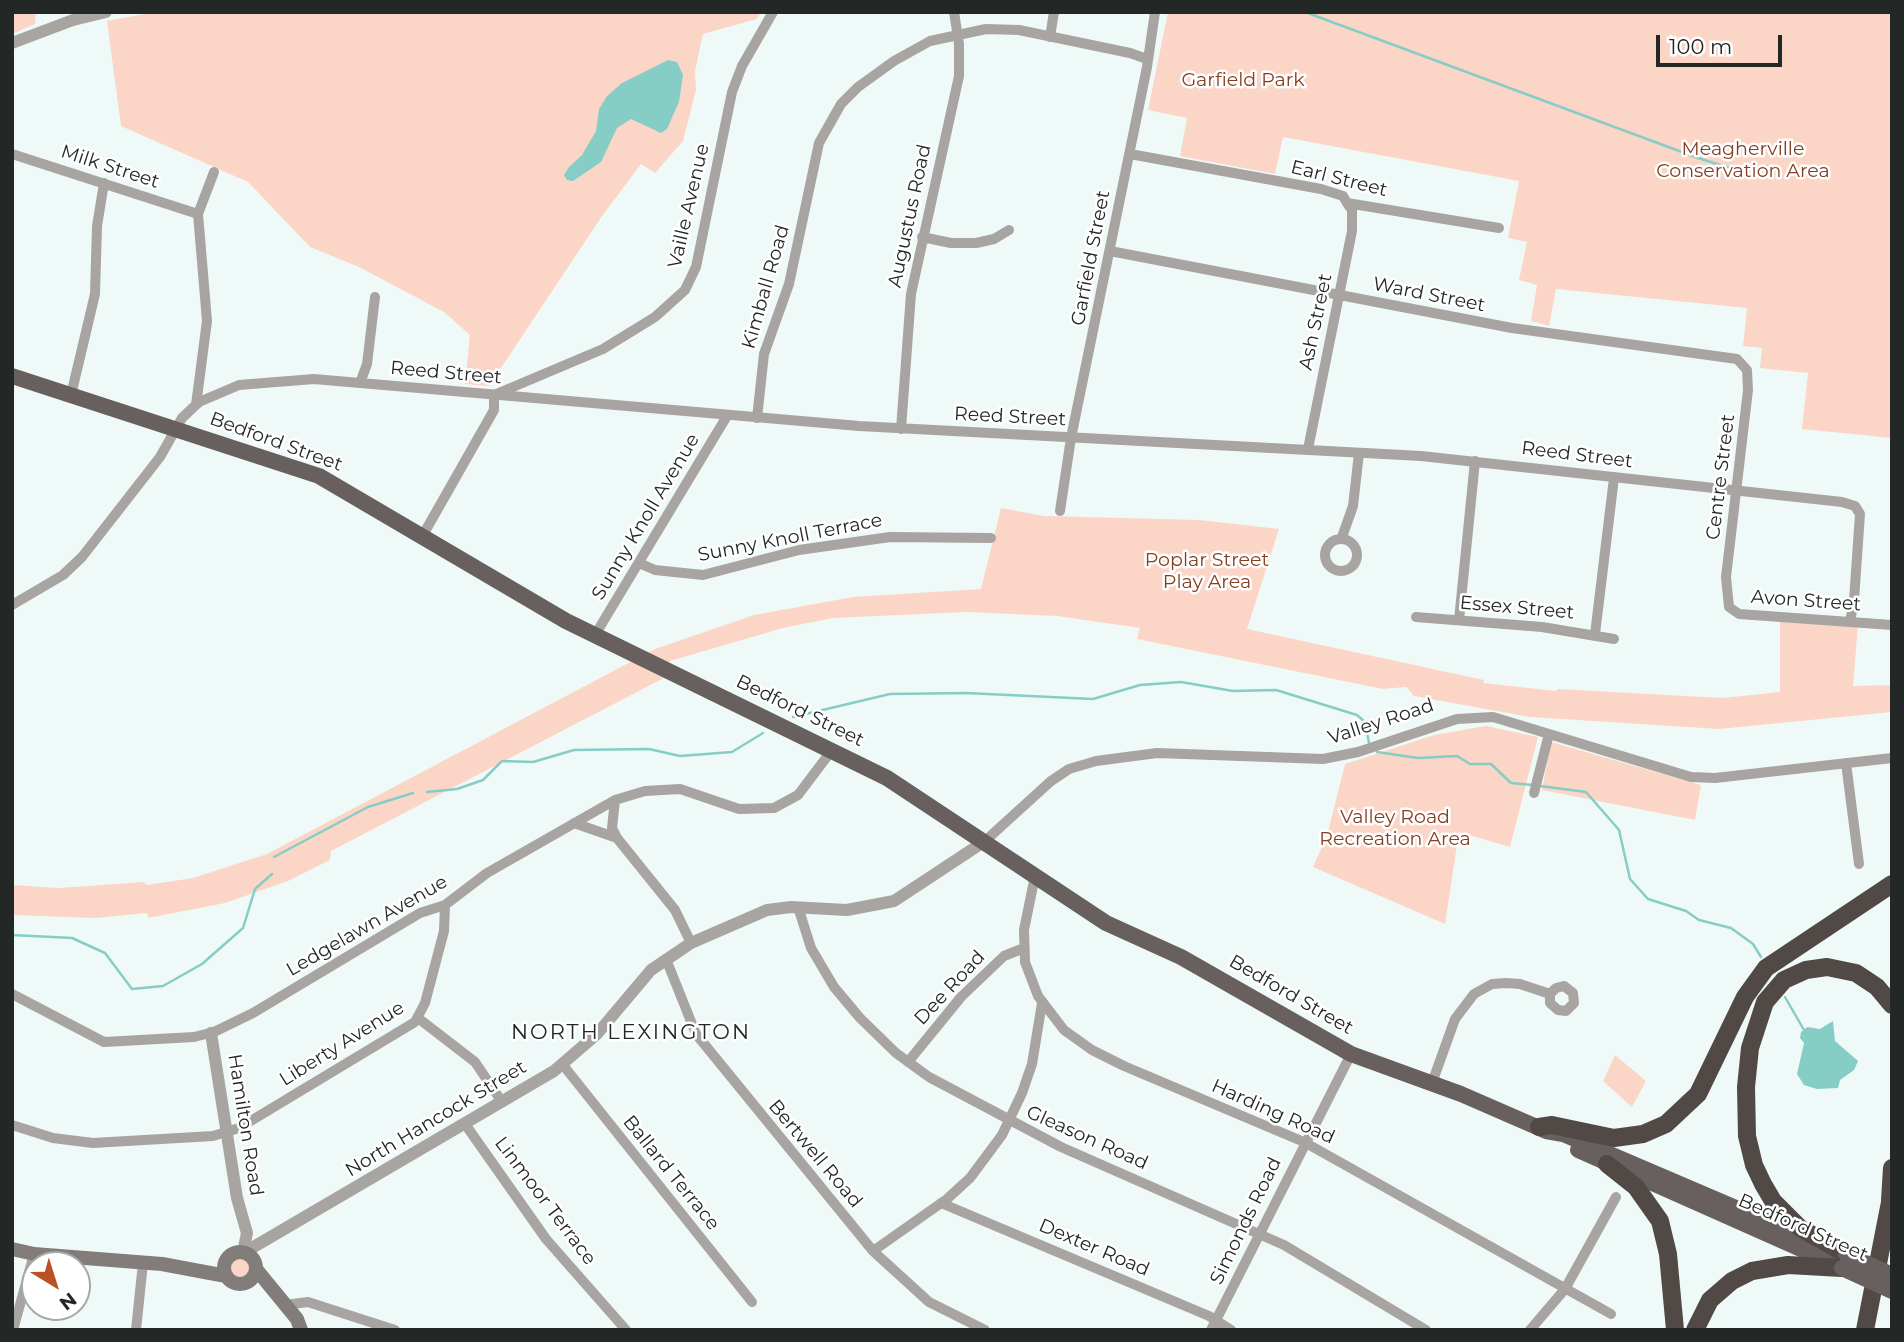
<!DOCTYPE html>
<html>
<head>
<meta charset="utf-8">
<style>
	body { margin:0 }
	#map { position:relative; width:1904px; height:1342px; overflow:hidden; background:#effaf8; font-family:Montserrat,sans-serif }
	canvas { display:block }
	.frame { position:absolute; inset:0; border:14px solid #232726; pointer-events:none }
	.north { position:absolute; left:21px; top:1251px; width:70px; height:70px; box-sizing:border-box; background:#fff; border:2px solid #a7a9a8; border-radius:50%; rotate:142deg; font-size:19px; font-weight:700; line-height:28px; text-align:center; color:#232726 }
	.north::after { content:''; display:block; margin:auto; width:24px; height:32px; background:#b95325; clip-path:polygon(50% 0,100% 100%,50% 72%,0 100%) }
	.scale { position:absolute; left:1656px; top:35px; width:126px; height:32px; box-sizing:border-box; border:4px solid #232726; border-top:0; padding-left:9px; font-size:21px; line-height:24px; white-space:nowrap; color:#232726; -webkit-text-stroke:5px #fff; paint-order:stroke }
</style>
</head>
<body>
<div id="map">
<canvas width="1904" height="1342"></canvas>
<div class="frame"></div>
<div class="north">N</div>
<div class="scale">100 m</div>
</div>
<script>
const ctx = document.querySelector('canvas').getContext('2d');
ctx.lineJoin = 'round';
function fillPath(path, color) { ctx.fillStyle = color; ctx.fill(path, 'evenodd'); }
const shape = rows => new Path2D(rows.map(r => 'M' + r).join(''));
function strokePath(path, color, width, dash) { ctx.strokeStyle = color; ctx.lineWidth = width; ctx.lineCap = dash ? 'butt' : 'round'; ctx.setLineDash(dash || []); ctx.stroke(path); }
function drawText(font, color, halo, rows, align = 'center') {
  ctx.font = font + ' Montserrat,sans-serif'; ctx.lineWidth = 5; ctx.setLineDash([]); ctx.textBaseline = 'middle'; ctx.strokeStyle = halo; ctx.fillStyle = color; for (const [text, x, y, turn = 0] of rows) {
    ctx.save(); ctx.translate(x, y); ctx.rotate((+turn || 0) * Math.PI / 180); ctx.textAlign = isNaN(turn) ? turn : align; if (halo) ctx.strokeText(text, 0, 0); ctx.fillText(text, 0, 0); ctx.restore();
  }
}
fillPath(shape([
	[12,12,36,12,35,24,12,34],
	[155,12,761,12,757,19,703,34,695,71,696,90,683,141,655,173,641,164,602,216,489,386,465,384,470,335,444,312,359,267,310,247,248,182,121,126,107,21],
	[1168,12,1892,12,1892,438,1802,429,1808,373,1760,368,1762,348,1743,346,1747,308,1556,289,1549,326,1531,321,1537,285,1519,280,1527,242,1508,238,1519,181,1283,137,1275,174,1180,156,1187,118,1148,110],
	[1001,508,1044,516,1199,520,1279,529,1247,629,1484,680,1483,683,1556,691,1558,689,1723,698,1780,692,1780,618,1858,625,1853,686,1892,685,1892,712,1719,729,1530,717,1414,696,1406,687,1383,689,1137,639,1140,628,1057,616,966,612,833,618,783,628,670,661,662,679,331,851,330,860,288,881,225,903,148,918,147,913,96,918,12,915,12,885,59,888,144,882,147,885,193,878,267,854,655,649,754,615,853,597,981,589],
	[1486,726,1538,737,1510,847,1459,832,1445,924,1313,867,1327,836,1345,764,1434,735],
	[1551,742,1701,785,1695,820,1542,790],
	[1615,1055,1646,1081,1632,1107,1603,1081],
	'229 1267a11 11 0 1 1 22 0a11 11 0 1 1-22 0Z'
]), '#fbd6c7');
fillPath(shape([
	[668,60,677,62,683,75,679,102,667,129,661,133,631,119,617,128,601,162,573,181,567,180,564,175,569,167,582,155,596,131,599,109,607,96,622,83],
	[1833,1021,1835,1041,1858,1061,1854,1070,1840,1080,1838,1088,1817,1089,1804,1085,1797,1074,1804,1043,1800,1038,1801,1032,1807,1027,1820,1029]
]), '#86cdc5');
strokePath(shape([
	[1305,12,1698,158,1739,171,1769,166],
	[793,717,890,694,966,693,1093,699,1140,685,1181,682,1233,691,1276,690,1357,715,1365,722,1369,743],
	[1377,752,1418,758,1457,756,1470,764,1491,764,1511,783,1533,785],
	[1540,786,1586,792,1619,830,1630,879,1648,899,1686,911,1699,920,1731,928,1753,944,1761,957],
	[427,792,457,789,483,780,502,761,533,762,574,750,649,749,680,756,732,752,763,733],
	[12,849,12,856],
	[274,857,368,807,413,793],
	[12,935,72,938,105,953,132,989,163,986,202,964,243,928,255,889,272,874],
	[1785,997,1804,1030]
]), '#86cdc5', 2.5);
strokePath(shape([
	[1050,37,1054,12],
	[12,154,198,214],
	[1130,154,1321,189,1343,196,1347,203,1499,228],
	[922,237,951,243,976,243,994,239,1009,230],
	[1110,251,1512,328,1737,359,1747,370,1748,390,1726,577,1729,607,1739,614,1892,625],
	[360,383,367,364,375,297],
	[71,395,95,294,97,226,104,183],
	[196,405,207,321,198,214,214,172],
	[757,418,764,354,789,284,819,143,841,104,858,87,894,61,930,41,986,29,1019,30,1130,53,1147,59],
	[901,429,911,294,959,76,959,44,954,12],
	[1308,449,1352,231,1352,210,1347,203],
	[1060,511,1071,438,1147,67,1155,12],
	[423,535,494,410,494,395,603,349,655,317,685,290,696,267,732,92,742,66,773,12],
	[1342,537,1353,506,1359,453],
	'1325 555a16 16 0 1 1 32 0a16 16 0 1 1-32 0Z',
	[639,563,655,570,703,575,799,550,890,537,991,538],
	[12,605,63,575,82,557,160,457,182,418,199,402,239,385,314,379,859,426,1421,456,1842,502,1855,506,1860,514,1854,600,1850,622],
	[1416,617,1542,627,1614,639],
	[1459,620,1475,461],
	[1595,634,1614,478],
	[595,635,727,416],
	[1846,763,1859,864],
	[1534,793,1549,734],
	[615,800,612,828,617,838,675,910,691,943],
	[574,823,617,838],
	[985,841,1051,781,1069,769,1096,761,1157,753,1323,759,1358,752,1457,719,1493,717,1691,777,1715,778,1892,758],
	[1035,876,1024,930,1025,962,1038,996,1064,1030,1092,1050,1124,1066,1304,1142,1611,1314],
	[798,907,811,948,834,987,860,1018,896,1053,929,1077,1061,1147,1284,1245,1426,1330],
	[666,959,696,1034,873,1251,929,1302,985,1330],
	[12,994,104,1042,194,1037,214,1032,253,1013,420,913,445,905,487,873,615,800,645,791,680,789,739,809,774,808,798,795,832,750],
	[418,1018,475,1062,502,1102],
	[908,1062,961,997,1004,956,1024,948],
	[563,1065,752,1302],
	[1432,1083,1455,1019,1474,994,1492,984,1506,983,1520,984,1550,994,1556,988,1564,986,1573,993,1574,1003,1566,1011,1558,1010,1550,1003,1550,994],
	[465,1124,546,1239,626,1330],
	[12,1125,53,1138,93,1143,213,1136,239,1128,415,1022,425,1003,444,931,445,905],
	[941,1203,1209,1316,1231,1330],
	[873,1251,947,1199,970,1178,1002,1135,1022,1093,1032,1064,1042,1003],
	[285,1305,308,1302,395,1330],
	[13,1330,34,1254],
	[136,1330,143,1263],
	[1211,1330,1351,1054],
	[1530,1330,1565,1289,1616,1197]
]), '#a8a4a2', 10);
strokePath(shape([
	[12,43,73,20,106,12],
	[211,1033,237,1198,247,1233,243,1252],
	[245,1252,554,1071,597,1034,651,970,691,943,767,910,791,907,847,910,894,901,985,841]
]), '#a8a4a2', 12);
strokePath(shape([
	[12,1249,34,1254,162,1264,226,1276],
	'224 1268a16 16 0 1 1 32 0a16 16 0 1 1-32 0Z',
	[256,1269,297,1319,301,1330]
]), '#827c7a', 14);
strokePath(shape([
	[12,376,319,476,566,621,887,778,1106,923,1181,957,1351,1054,1461,1094,1546,1131,1563,1134,1811,1240],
	[1578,1150,1839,1266]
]), '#68605e', 16);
strokePath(shape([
	[1539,1127,1552,1125,1614,1138,1643,1134,1666,1124,1698,1094,1745,997,1766,968,1892,884],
	[1607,1164,1636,1187,1660,1221,1668,1254,1675,1330],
	[1890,1200,1892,1168],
	[1846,1254,1800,1228,1773,1201,1763,1184,1754,1165,1747,1136,1746,1087,1750,1048,1765,1002,1784,980,1806,970,1827,967,1856,973,1877,987,1892,1005],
	[1695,1330,1710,1300,1732,1281,1752,1271,1788,1265,1842,1268],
	[1865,1330,1892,1192]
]), '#514946', 18);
strokePath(shape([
	[1846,1254,1892,1275],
	[1842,1268,1892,1291]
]), '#68605e', 16);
drawText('19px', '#833f22', '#fff', [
	["Garfield Park",1243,80],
	["Meagherville",1743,149],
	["Conservation Area",1743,171],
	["Poplar Street",1207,560],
	["Play Area",1207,582],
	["Valley Road",1395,817],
	["Recreation Area",1395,839]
]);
drawText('19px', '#232726', '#fff', [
	["Milk Street",110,167,18],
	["Earl Street",1339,179,14],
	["Vaille Avenue",689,206,-77],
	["Augustus Road",910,216,-78],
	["Garfield Street",1091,258,-79],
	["Kimball Road",766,287,-74],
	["Ward Street",1429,295,11],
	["Ash Street",1316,322,-78],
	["Reed Street",446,373,5],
	["Reed Street",1010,417,3],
	["Bedford Street",276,442,20],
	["Reed Street",1577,455,7],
	["Centre Street",1721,477,-83],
	["Sunny Knoll Avenue",646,517,-59],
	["Sunny Knoll Terrace",790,538,-11],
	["Avon Street",1806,601,4],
	["Essex Street",1517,608,5],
	["Bedford Street",800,711,26],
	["Valley Road",1381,722,-18],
	["Ledgelawn Avenue",367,926,-30],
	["Dee Road",950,988,-47],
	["Bedford Street",1291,995,30],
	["Liberty Avenue",342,1044,-32],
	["Harding Road",1273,1112,24],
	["North Hancock Street",436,1119,-31],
	["Hamilton Road",245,1125,81],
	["Gleason Road",1087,1138,24],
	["Bertwell Road",815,1154,50],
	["Ballard Terrace",671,1173,51],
	["Linmoor Terrace",545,1201,53],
	["Simonds Road",1246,1221,-64],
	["Bedford Street",1803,1228,24],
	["Dexter Road",1094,1248,23]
]);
ctx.letterSpacing = '2px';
drawText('21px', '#232726', '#fff', [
	["NORTH LEXINGTON",631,1033]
]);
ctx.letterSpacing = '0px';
</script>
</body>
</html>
